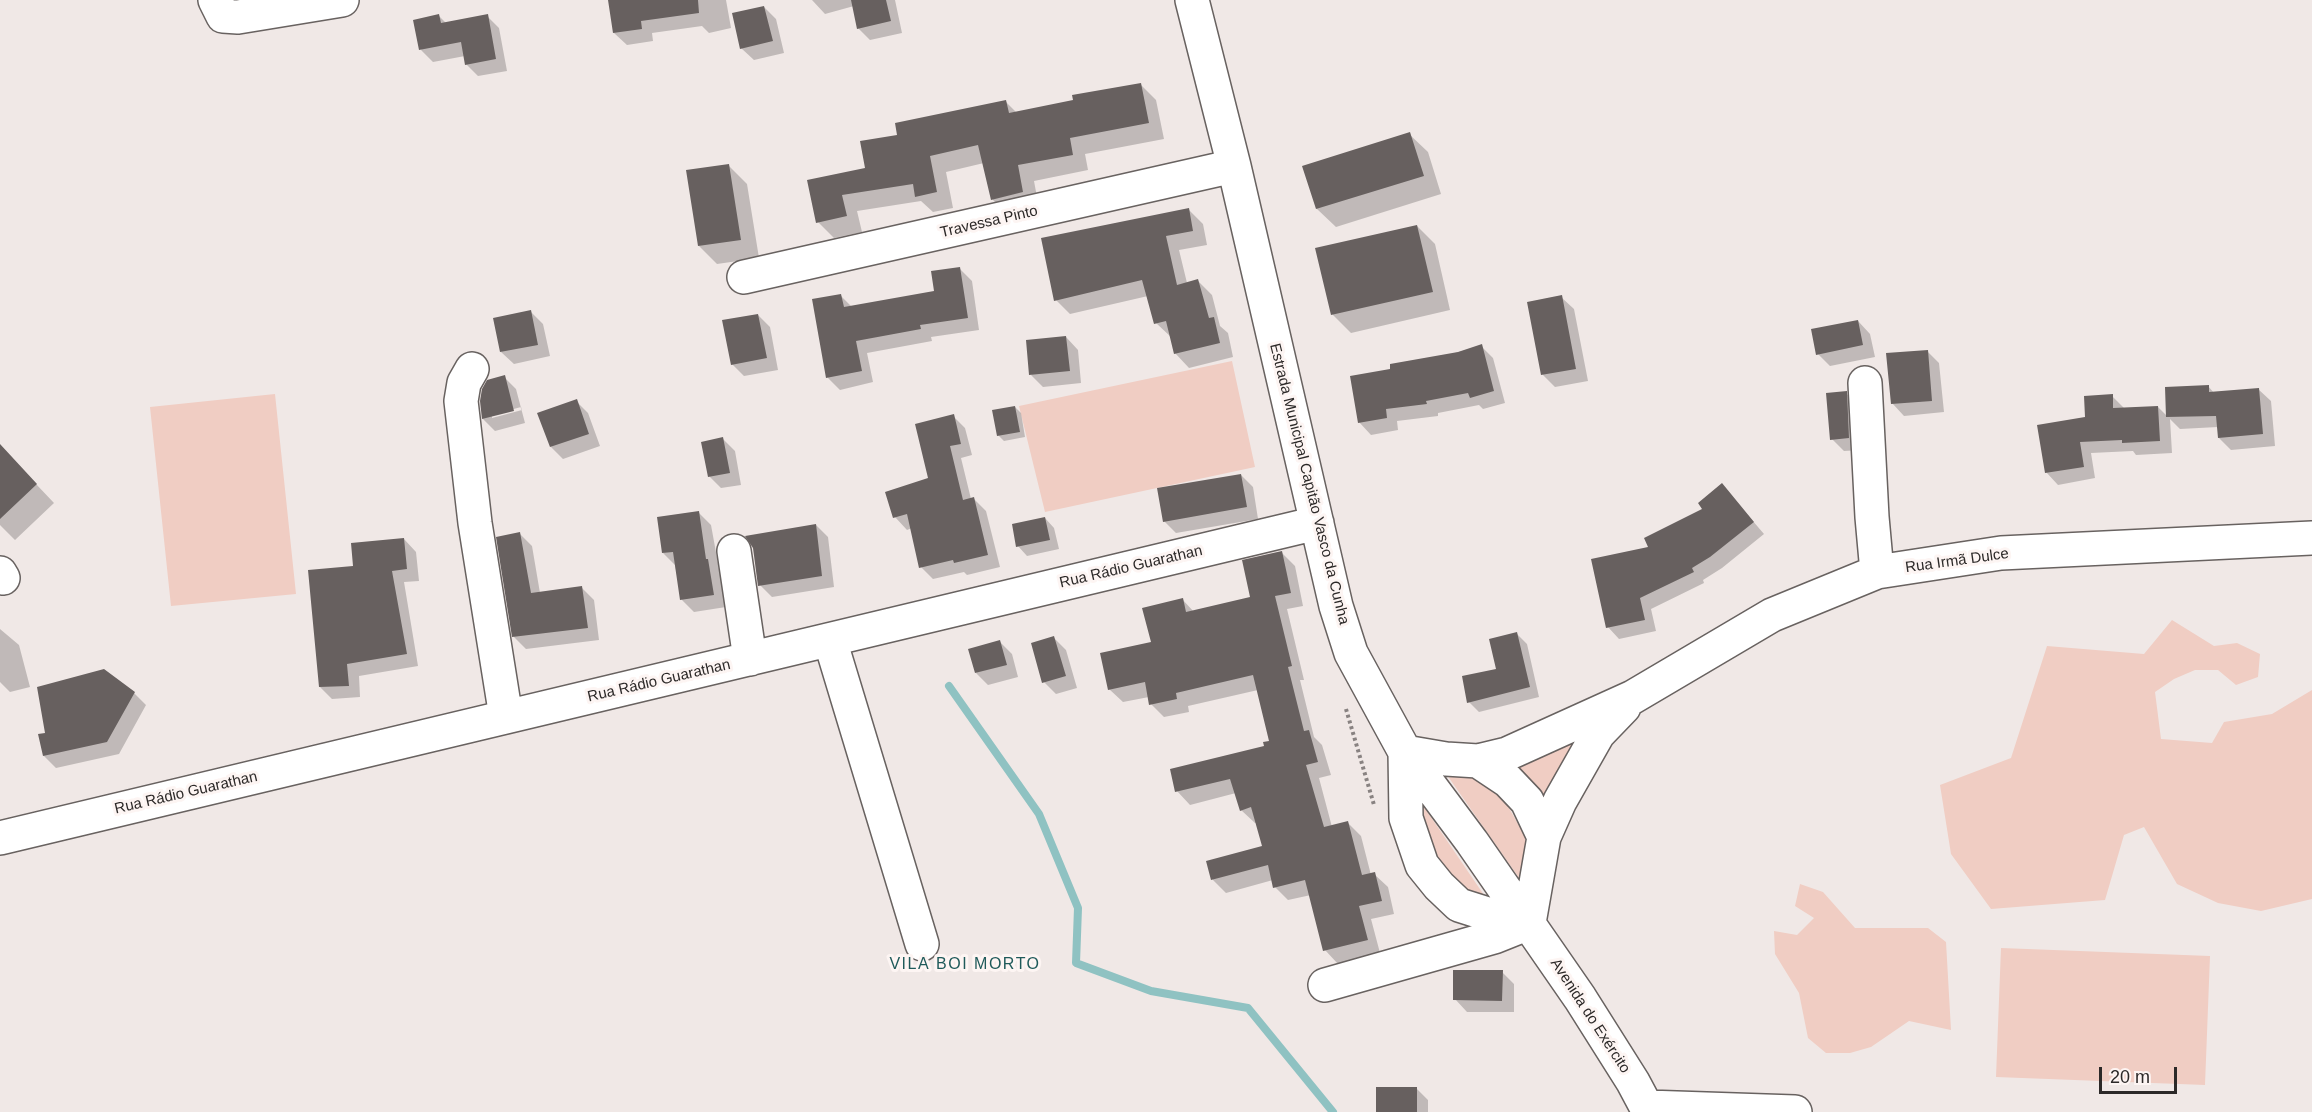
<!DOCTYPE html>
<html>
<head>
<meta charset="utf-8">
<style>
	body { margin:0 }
	#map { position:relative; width:2312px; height:1112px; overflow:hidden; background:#f0e8e6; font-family:Arial,sans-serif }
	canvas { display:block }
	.scale { position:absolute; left:2099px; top:1067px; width:78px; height:27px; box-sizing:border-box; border:3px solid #2c2928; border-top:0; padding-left:8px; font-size:18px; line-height:21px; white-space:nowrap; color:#2c2928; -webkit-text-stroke:4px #fdf5f3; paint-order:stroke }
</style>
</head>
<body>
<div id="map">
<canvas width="2312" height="1112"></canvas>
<div class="scale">20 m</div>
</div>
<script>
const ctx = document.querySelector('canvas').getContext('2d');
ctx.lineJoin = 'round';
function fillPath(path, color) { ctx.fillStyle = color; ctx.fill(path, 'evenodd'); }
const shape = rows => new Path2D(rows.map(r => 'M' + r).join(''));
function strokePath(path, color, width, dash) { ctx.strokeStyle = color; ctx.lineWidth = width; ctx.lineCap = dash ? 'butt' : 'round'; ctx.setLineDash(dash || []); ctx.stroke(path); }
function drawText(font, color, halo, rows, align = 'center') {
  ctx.font = font + ' Arial,sans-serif'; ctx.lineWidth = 6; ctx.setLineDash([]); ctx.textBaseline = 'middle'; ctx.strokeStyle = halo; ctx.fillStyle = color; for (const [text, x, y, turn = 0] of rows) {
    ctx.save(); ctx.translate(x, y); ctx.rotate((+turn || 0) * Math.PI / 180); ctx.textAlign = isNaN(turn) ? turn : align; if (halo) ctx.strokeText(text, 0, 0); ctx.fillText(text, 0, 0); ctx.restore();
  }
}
fillPath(shape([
	[1232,361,1255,467,1045,512,1019,406],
	[275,394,296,594,171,606,150,407],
	[2172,620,2214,646,2237,643,2260,654,2258,677,2236,685,2218,670,2195,670,2174,679,2155,692,2161,739,2212,743,2224,722,2272,714,2312,690,2312,899,2261,911,2218,903,2177,884,2144,827,2124,835,2105,900,1991,909,1951,854,1940,785,2011,758,2047,646,2144,654],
	[1590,726,1541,809,1505,767],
	[1447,775,1478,775,1502,796,1525,836,1526,859,1519,878],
	[1422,804,1486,898,1474,901,1431,859,1418,820],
	[1800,884,1823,892,1855,928,1928,928,1946,942,1951,1030,1909,1021,1871,1047,1850,1053,1826,1053,1808,1038,1799,993,1775,954,1774,931,1797,935,1814,918,1795,906],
	[2001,948,2210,956,2205,1085,1996,1077]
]), '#f0cdc3');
fillPath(shape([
	[610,0,726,0,731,28,709,33,702,26,652,33,653,41,627,45,614,33],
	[812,0,895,0,902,33,870,40,858,28,854,6,825,14],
	[764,7,776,19,784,53,754,60,741,48],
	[439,16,446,23,487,16,499,28,507,71,478,76,466,64,465,56,433,62,421,50],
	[1140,84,1156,100,1164,139,1085,154,1088,170,1034,181,1039,208,1009,216,993,200,984,163,946,172,953,208,933,212,921,201,857,211,862,232,834,238,818,222,809,181,867,169,899,136,1006,102,1017,113,1075,101],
	[1409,134,1428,152,1441,194,1336,227,1317,209,1304,167],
	[729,166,747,184,759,258,717,264,699,246],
	[1189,210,1203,224,1207,245,1179,250,1187,283,1198,281,1212,295,1220,326,1228,333,1233,357,1189,368,1175,353,1171,337,1156,323,1148,296,1070,314,1056,300],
	[1417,226,1435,244,1450,310,1351,333,1333,315,1317,249],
	[960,269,972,281,979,330,931,337,932,341,867,353,873,382,840,390,828,378,841,296,852,307,936,292],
	[1561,297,1574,309,1588,381,1555,387,1543,375],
	[531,312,543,324,550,356,514,364,501,352],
	[758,315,770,327,778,370,744,376,732,364],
	[1858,321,1870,334,1875,357,1830,366,1818,354],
	[1066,337,1078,350,1081,383,1043,387,1031,375],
	[1481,346,1493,358,1505,403,1483,409,1479,405,1438,413,1438,416,1397,421,1398,430,1371,435,1359,422,1392,370],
	[1927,351,1939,363,1944,412,1904,416,1892,403],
	[504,377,516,389,525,423,495,431,483,419,481,402],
	[521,407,522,410,492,418,492,415],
	[2208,386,2214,393,2258,389,2271,401,2275,446,2231,450,2219,438,2218,427,2180,429,2170,419,2172,453,2136,455,2133,451,2091,453,2095,478,2058,485,2046,472,2087,419,2112,396,2125,409,2158,407,2168,417,2167,388],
	[1846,393,1858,405,1861,450,1844,451,1832,439],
	[576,401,588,413,600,446,563,459,551,447],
	[1015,407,1021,413,1025,437,1004,441,998,435],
	[953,416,965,428,972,455,961,458,971,499,974,499,986,511,1000,567,967,575,964,572,933,579,921,567,912,528,907,530,895,517,930,479],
	[723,439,735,451,741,485,721,488,709,476],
	[0,446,54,503,15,540,0,525],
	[1241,475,1253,487,1258,519,1176,533,1164,521],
	[1722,485,1764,534,1722,568,1703,580,1704,583,1651,609,1656,631,1619,639,1608,627,1650,548,1705,509],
	[699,513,711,525,726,607,694,612,682,600,675,565,663,553],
	[1045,518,1054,528,1059,549,1027,556,1018,546],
	[816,525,828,537,834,587,772,597,760,585],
	[520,534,532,546,540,593,582,588,594,600,599,640,526,649,514,637],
	[404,539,416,552,419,581,404,582,418,666,359,676,360,697,332,699,320,687,354,567],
	[1281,552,1295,566,1303,606,1287,609,1304,680,1300,680,1314,737,1322,745,1331,775,1319,778,1332,827,1348,823,1361,836,1371,875,1374,874,1388,887,1394,914,1371,919,1380,953,1338,964,1325,950,1311,895,1288,900,1275,887,1273,880,1226,893,1213,880,1208,862,1264,847,1257,823,1255,823,1241,810,1236,793,1190,805,1177,791,1266,747,1271,742,1258,690,1188,706,1189,712,1164,717,1151,704,1149,697,1123,702,1109,689,1152,643,1182,599,1194,612,1252,598],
	[0,629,19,645,30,687,10,692,0,682],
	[1517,634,1527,644,1539,697,1479,712,1469,702,1498,670],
	[1054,638,1066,650,1077,688,1056,694,1044,682],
	[1000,642,1012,654,1018,677,988,685,976,673],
	[134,693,146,705,119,754,56,768,44,756,47,734],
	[1502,972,1514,984,1514,1012,1467,1012,1455,999],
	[1416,1088,1428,1100,1428,1112,1378,1112]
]), '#0003');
strokePath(shape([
	[949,686,1039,814,1078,908,1076,963,1151,991,1248,1008,1333,1112]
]), '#8fc2c2', 8);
fillPath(shape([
	[608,0,698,0,699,13,641,21,642,29,613,33],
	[851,0,886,0,891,21,857,29],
	[764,6,773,41,740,49,732,13],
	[439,14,441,23,488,14,496,59,465,65,461,42,419,50,413,20],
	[1141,83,1149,123,1070,138,1073,155,1018,165,1023,192,991,200,978,145,930,156,937,192,915,197,913,184,842,195,847,216,816,223,807,180,865,168,860,141,897,135,895,123,1006,100,1009,113,1073,100,1072,95],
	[1410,132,1424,176,1316,209,1302,166],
	[729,164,741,240,698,246,686,170],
	[1189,208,1193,231,1166,236,1177,285,1198,279,1209,318,1214,317,1220,343,1174,354,1166,321,1154,324,1142,280,1054,301,1041,238],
	[1417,225,1433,292,1331,315,1315,248],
	[960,267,968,318,920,325,921,329,856,341,862,371,826,378,812,299,841,294,844,307,934,291,931,271],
	[1562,295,1576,369,1541,375,1527,302],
	[531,310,538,345,500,352,493,318],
	[758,314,767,358,731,365,722,320],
	[1858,320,1863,345,1816,355,1811,329],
	[1066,336,1070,371,1029,375,1026,340],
	[1482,344,1494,391,1470,398,1468,393,1426,401,1427,404,1386,409,1387,418,1358,423,1350,376,1390,369,1390,364,1458,352],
	[1928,350,1932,401,1891,404,1886,353],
	[505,375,514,411,482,419,480,401,482,389,487,380],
	[2209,385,2209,392,2259,388,2263,434,2218,438,2216,416,2166,417,2165,387],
	[1847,391,1849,438,1830,440,1826,393],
	[2113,394,2113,408,2158,406,2160,441,2122,443,2122,440,2080,442,2084,467,2045,473,2037,425,2085,417,2084,396],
	[577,399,589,434,550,447,537,413],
	[1015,406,1020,432,997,436,992,410],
	[954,414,961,444,950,446,963,500,974,497,988,555,954,563,953,560,919,568,907,514,893,518,885,492,928,478,915,424],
	[723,437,730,473,708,477,701,442],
	[0,444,37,484,0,519],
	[1241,474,1247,507,1163,522,1157,488],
	[1722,483,1754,522,1710,557,1692,568,1694,572,1640,598,1645,620,1606,628,1591,559,1648,547,1644,538,1702,509,1698,503],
	[699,511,706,559,708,559,714,595,680,600,673,552,662,553,657,517],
	[1045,517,1050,540,1016,547,1012,524],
	[816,524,822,576,758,586,753,548,745,536],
	[520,532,531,593,582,586,588,628,512,637,496,537],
	[404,538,407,569,392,571,407,654,347,664,349,686,319,687,308,570,353,566,351,543],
	[1282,551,1291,593,1275,596,1292,666,1288,667,1304,731,1309,730,1318,762,1306,765,1324,827,1348,821,1362,875,1375,872,1382,901,1359,906,1368,940,1323,951,1305,880,1273,888,1268,865,1211,880,1206,861,1262,846,1251,807,1240,811,1230,779,1175,792,1170,769,1264,746,1263,742,1269,741,1253,675,1176,693,1177,699,1149,705,1145,682,1108,690,1100,653,1151,642,1142,608,1183,598,1186,612,1250,597,1242,560],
	[1517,632,1530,687,1467,703,1462,676,1496,669,1489,639],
	[1054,636,1066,676,1042,683,1031,643],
	[1000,640,1007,665,975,673,968,649],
	[104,669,135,692,107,742,43,756,38,734,45,733,37,687],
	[1453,970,1503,970,1502,1001,1453,1000],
	[1376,1087,1417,1087,1417,1112,1376,1112]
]), '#67605f');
const minor = shape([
	[215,0,223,16,238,17,342,0],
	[1192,0,1234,166,1336,606,1351,653,1405,752,1472,842,1580,998,1633,1082,1649,1112],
	[744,277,1234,166],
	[472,369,464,383,461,401,475,523,506,717],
	[1865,383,1872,517,1877,572],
	[734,551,750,659],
	[0,573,3,578],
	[830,640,922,944],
	[1405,752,1446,759,1478,761,1507,754,1633,697,1772,615,1877,572,2001,553,2312,538],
	[1405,752,1406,818,1422,865,1439,886,1459,905,1500,918,1529,923],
	[1478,761,1508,781,1527,801,1544,837],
	[0,838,1317,523],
	[1529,923,1544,837,1560,801,1598,734,1624,707],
	[1325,985,1494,937,1529,923],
	[1647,1107,1795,1112]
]);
strokePath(minor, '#686260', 36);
strokePath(shape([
	[1346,709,1374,805]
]), '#888281', 4, [3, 3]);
strokePath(minor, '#fff', 33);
drawText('15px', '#2c2928', '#fdf5f3', [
	["Travessa Pinto",989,222,-13],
	["Estrada Municipal Capitão Vasco da Cunha",1309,484,76],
	["Rua Irmã Dulce",1957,561,-8],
	["Rua Rádio Guarathan",1131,567,-13],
	["Rua Rádio Guarathan",659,681,-13],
	["Rua Rádio Guarathan",186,793,-13],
	["Avenida do Exército",1590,1016,57]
]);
ctx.letterSpacing = '1.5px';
drawText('16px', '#1f5a5a', '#fdf5f3', [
	["VILA BOI MORTO",965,965]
]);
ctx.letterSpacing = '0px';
</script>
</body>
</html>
